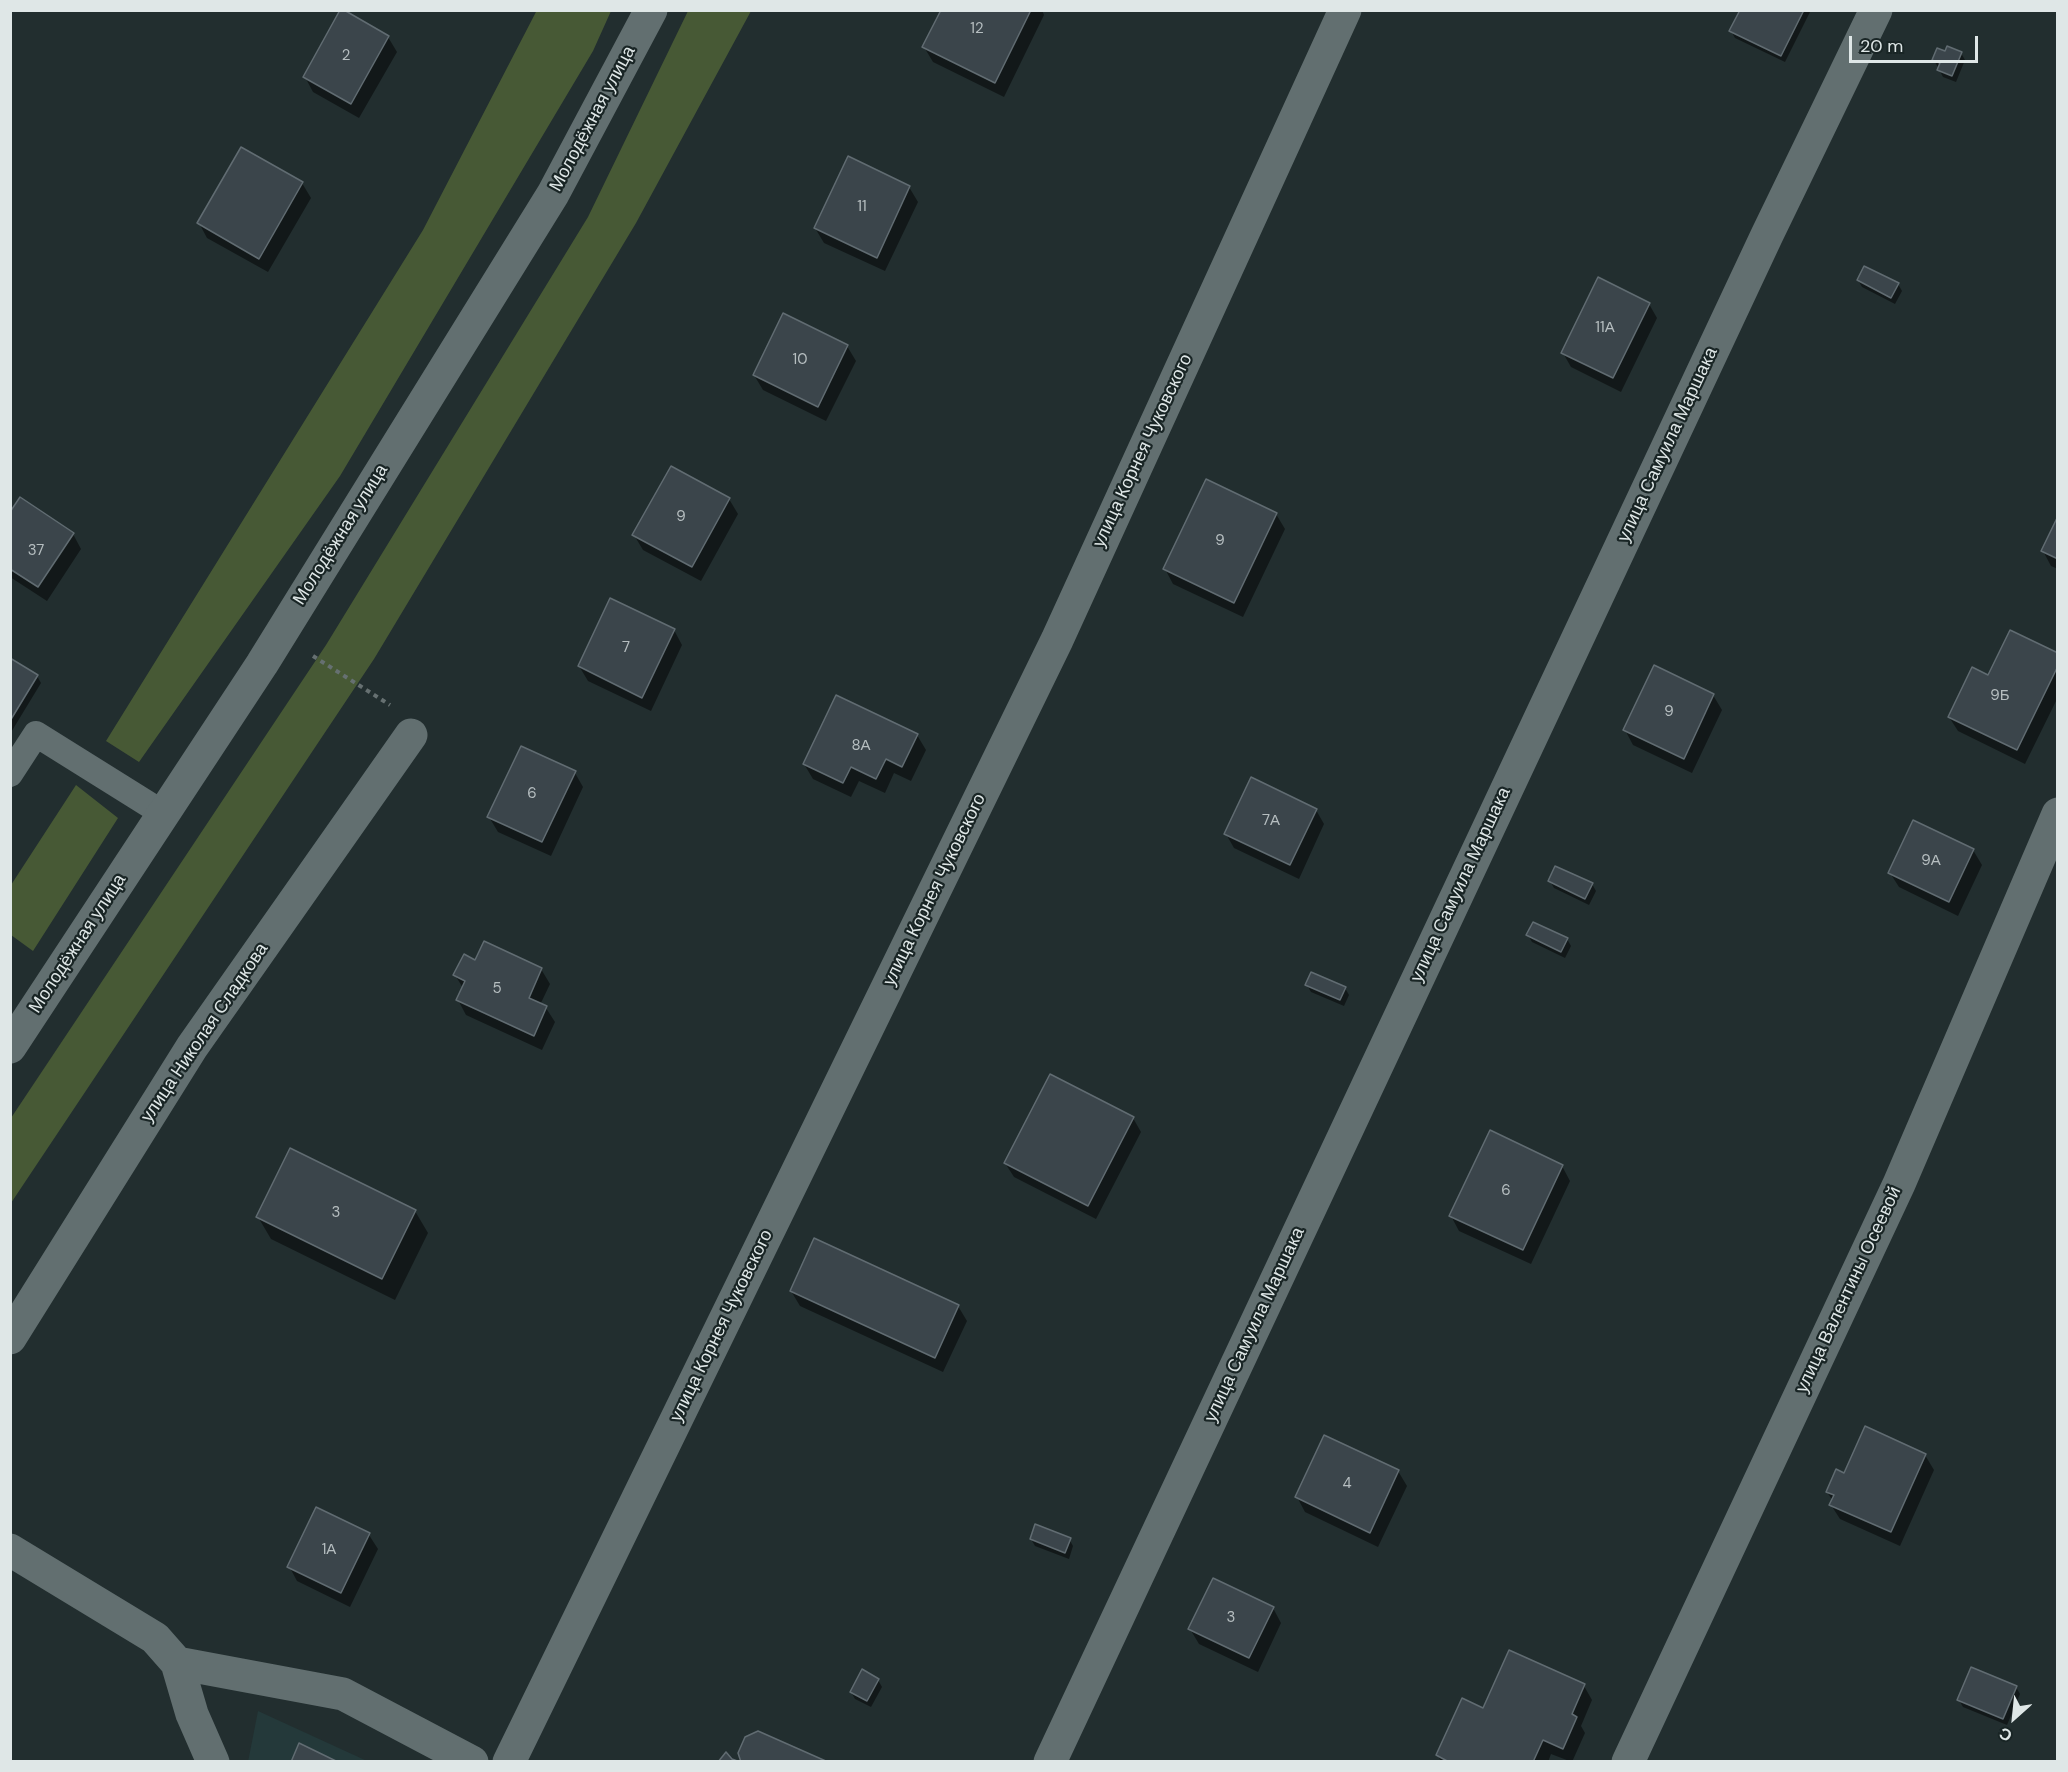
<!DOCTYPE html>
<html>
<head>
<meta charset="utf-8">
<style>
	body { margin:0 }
	#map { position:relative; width:2068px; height:1772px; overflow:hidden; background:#222e2f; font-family:"DM Sans",sans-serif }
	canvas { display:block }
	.frame { position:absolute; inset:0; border:12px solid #dfe7e7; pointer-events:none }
	.north { position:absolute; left:1984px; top:1688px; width:60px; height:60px; -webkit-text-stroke:4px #192525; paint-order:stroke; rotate:207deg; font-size:16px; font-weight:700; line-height:24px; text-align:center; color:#dfe7e7 }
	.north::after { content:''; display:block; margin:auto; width:21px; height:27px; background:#dfe7e7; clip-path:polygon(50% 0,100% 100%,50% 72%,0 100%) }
	.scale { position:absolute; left:1849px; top:36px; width:129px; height:27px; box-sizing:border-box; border:3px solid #dfe7e7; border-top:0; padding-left:8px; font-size:18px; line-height:21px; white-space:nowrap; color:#dfe7e7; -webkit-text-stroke:4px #192525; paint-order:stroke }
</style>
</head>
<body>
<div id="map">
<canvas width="2068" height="1772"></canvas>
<div class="frame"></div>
<div class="north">С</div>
<div class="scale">20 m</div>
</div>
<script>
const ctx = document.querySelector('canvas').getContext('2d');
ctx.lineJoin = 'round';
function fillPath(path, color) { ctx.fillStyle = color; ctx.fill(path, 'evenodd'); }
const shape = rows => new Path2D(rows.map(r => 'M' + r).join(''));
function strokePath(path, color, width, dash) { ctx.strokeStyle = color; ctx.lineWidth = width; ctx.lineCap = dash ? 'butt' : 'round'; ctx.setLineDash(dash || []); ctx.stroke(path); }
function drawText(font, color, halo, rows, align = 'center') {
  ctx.font = font + ' "DM Sans",sans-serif'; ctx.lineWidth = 4.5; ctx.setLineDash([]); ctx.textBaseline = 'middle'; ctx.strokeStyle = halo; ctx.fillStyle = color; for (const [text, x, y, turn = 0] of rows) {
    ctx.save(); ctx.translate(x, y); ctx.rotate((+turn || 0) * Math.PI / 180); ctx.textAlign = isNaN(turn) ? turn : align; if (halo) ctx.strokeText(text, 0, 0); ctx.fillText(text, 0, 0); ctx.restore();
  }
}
fillPath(shape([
	[258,1711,367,1761,248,1762]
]), '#24393a');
fillPath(shape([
	[537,10,611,11,593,51,340,476,139,762,106,741,423,230],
	[688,11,751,11,636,223,374,659,11,1203,11,1118,326,645,588,217],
	[76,785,118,818,33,951,11,935,11,885]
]), '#475935');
fillPath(shape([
	[942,10,1042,10,1044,15,1004,97,933,62,924,47],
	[1741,10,1811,10,1785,62,1735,38,1731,31],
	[388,37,397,52,359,118,313,92,305,77],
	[1961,53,1965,60,1956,82,1943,77,1934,60],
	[242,149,302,183,311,198,268,272,207,238,199,223],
	[909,187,918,202,885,271,824,243,815,228],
	[1858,280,1898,284,1902,291,1895,304,1862,287],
	[1649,304,1657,318,1621,392,1571,367,1563,353],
	[847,346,856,361,826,421,763,390,754,375],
	[729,499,738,514,701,581,643,550,634,535],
	[10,514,73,534,81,549,47,601,10,577],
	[1276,514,1285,529,1243,617,1173,584,1165,569],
	[2058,520,2058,569,2051,566,2043,551],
	[674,630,682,645,651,711,588,681,579,666],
	[2058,655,2058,697,2025,764,1958,731,1949,717,1989,677],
	[10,660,37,676,41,683,10,734],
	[1713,695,1722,710,1692,773,1633,745,1625,730],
	[917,735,926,750,911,781,894,773,885,793,859,781,851,797,813,779,804,764],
	[575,773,583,787,551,856,498,832,489,817],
	[1316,810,1324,824,1299,879,1234,848,1226,834],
	[1973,850,1982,865,1958,916,1899,887,1890,873],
	[1550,881,1592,884,1596,891,1589,905,1554,888],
	[1528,935,1567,939,1571,946,1565,958,1532,942],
	[476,962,541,969,550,984,540,1005,546,1008,555,1022,542,1050,466,1015,458,1000,463,988,455,975],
	[1307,985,1345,988,1349,995,1344,1006,1311,992],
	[1133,1118,1141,1132,1096,1219,1014,1177,1005,1163],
	[1562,1166,1570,1181,1531,1264,1459,1231,1451,1216],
	[415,1211,428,1233,395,1300,271,1239,258,1217],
	[791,1291,958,1306,967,1321,943,1372,800,1306],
	[1925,1455,1934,1470,1900,1546,1840,1519,1831,1505,1833,1501,1827,1492,1845,1475],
	[1398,1471,1407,1486,1378,1547,1305,1512,1297,1497],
	[317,1509,369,1535,378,1549,350,1607,297,1581,289,1566],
	[1031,1539,1069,1539,1073,1546,1069,1559,1035,1546],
	[1273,1608,1281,1623,1258,1672,1199,1644,1190,1629],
	[878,1680,882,1687,871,1707,855,1699,851,1692],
	[1584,1686,1592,1700,1581,1726,1585,1733,1572,1762,1551,1754,1548,1762,1441,1762,1438,1755,1484,1710],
	[2016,1687,2020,1694,2007,1725,1963,1707,1959,1700]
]), '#0007');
const building = shape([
	[340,10,344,10,389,36,351,104,303,77,340,10],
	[941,10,1031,10,995,83,922,47,941,10],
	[1740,10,1804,10,1781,56,1729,31,1740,10],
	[1947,46,1962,52,1952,76,1937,70,1940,63,1932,60,1937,48,1945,51,1947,46],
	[241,147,303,182,259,259,197,223,241,147],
	[848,156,910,186,877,258,814,228,848,156],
	[1864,266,1899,283,1891,298,1857,280,1864,266],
	[1598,277,1650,303,1613,378,1561,353,1598,277],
	[783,313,848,345,818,407,753,375,783,313],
	[671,466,730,498,692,567,632,535,671,466],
	[1206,479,1277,513,1234,603,1163,569,1206,479],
	[20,497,74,533,38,587,10,569,10,512,20,497],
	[2058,516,2058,559,2041,551,2058,516],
	[610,598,675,629,642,698,578,666,610,598],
	[2010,630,2058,653,2058,666,2017,750,1948,717,1972,667,1988,675,2010,630],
	[10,658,38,675,10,721,10,658],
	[1654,665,1714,694,1684,759,1623,730,1654,665],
	[836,695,918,734,902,767,886,759,876,779,851,767,843,783,803,764,836,695],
	[521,746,576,771,542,842,487,817,521,746],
	[1251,777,1317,809,1290,865,1224,834,1251,777],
	[1913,820,1974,849,1949,902,1888,873,1913,820],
	[1555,866,1593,883,1585,899,1548,881,1555,866],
	[1533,922,1568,938,1561,952,1526,935,1533,922],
	[484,941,542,968,529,998,547,1006,534,1036,456,1000,465,981,453,975,464,954,475,960,484,941],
	[1311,972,1346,987,1340,1000,1305,985,1311,972],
	[1050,1074,1134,1117,1088,1206,1004,1163,1050,1074],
	[1490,1130,1563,1165,1523,1250,1449,1216,1490,1130],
	[290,1148,416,1210,382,1279,256,1217,290,1148],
	[814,1238,959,1305,935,1358,790,1291,814,1238],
	[1865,1426,1926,1454,1891,1532,1829,1505,1834,1495,1826,1492,1836,1469,1844,1473,1865,1426],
	[1324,1435,1399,1470,1370,1533,1295,1497,1324,1435],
	[316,1507,370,1533,341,1593,287,1567,316,1507],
	[1035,1524,1071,1538,1065,1553,1030,1539,1035,1524],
	[1213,1578,1274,1607,1249,1658,1188,1629,1213,1578],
	[1509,1650,1585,1684,1572,1714,1577,1717,1563,1749,1543,1740,1533,1762,1449,1762,1436,1755,1462,1698,1483,1708,1509,1650],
	[1971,1667,2017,1686,2003,1719,1957,1700,1971,1667],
	[862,1669,879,1679,867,1701,850,1692,862,1669],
	[758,1731,828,1762,741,1762,738,1753,745,1737,758,1731],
	[299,1743,338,1762,291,1762,299,1743],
	[726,1752,732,1759,740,1762,718,1762,726,1752]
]);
fillPath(building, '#3b454b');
strokePath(building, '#616c72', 1.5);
strokePath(shape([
	[313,656,390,705]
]), '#667071', 4, [4.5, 4.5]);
strokePath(shape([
	[10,774,36,734,164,814]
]), '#626f70', 26);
strokePath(shape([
	[10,1338,192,1047,411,735],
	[10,1550,155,1638,177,1663,192,1714,213,1762],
	[177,1663,343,1694,472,1762],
	[509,1762,1057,640,1345,10],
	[1050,1762,1767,235,1876,10],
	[1628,1762,1899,1184,2058,814]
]), '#626f70', 33);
strokePath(shape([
	[10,1047,262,664,553,194,651,10]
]), '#626f70', 33);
drawText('15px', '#b6bec0', null, [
	["12",977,29],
	["2",346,56],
	["11",862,207],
	["11А",1605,328],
	["10",800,360],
	["9",681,517],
	["9",1220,541],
	["37",36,551],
	["7",626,648],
	["9Б",2000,696],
	["9",1669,712],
	["8А",861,746],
	["6",532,794],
	["7А",1271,821],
	["9А",1931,861],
	["5",497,989],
	["6",1506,1191],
	["3",336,1213],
	["4",1347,1484],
	["1А",329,1550],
	["3",1231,1618]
]);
drawText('18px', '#dfe7e7', '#192525', [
	["Молодёжная улица",593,119,-62],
	["улица Самуила Маршака",1668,445,-65],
	["улица Корнея Чуковского",1143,451,-65],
	["Молодёжная улица",341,535,-58],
	["улица Самуила Маршака",1461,885,-65],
	["улица Корнея Чуковского",935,890,-64],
	["Молодёжная улица",78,944,-57],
	["улица Николая Сладкова",205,1033,-56],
	["улица Валентины Осеевой",1849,1290,-65],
	["улица Самуила Маршака",1255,1325,-65],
	["улица Корнея Чуковского",722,1326,-64]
]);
</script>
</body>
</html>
